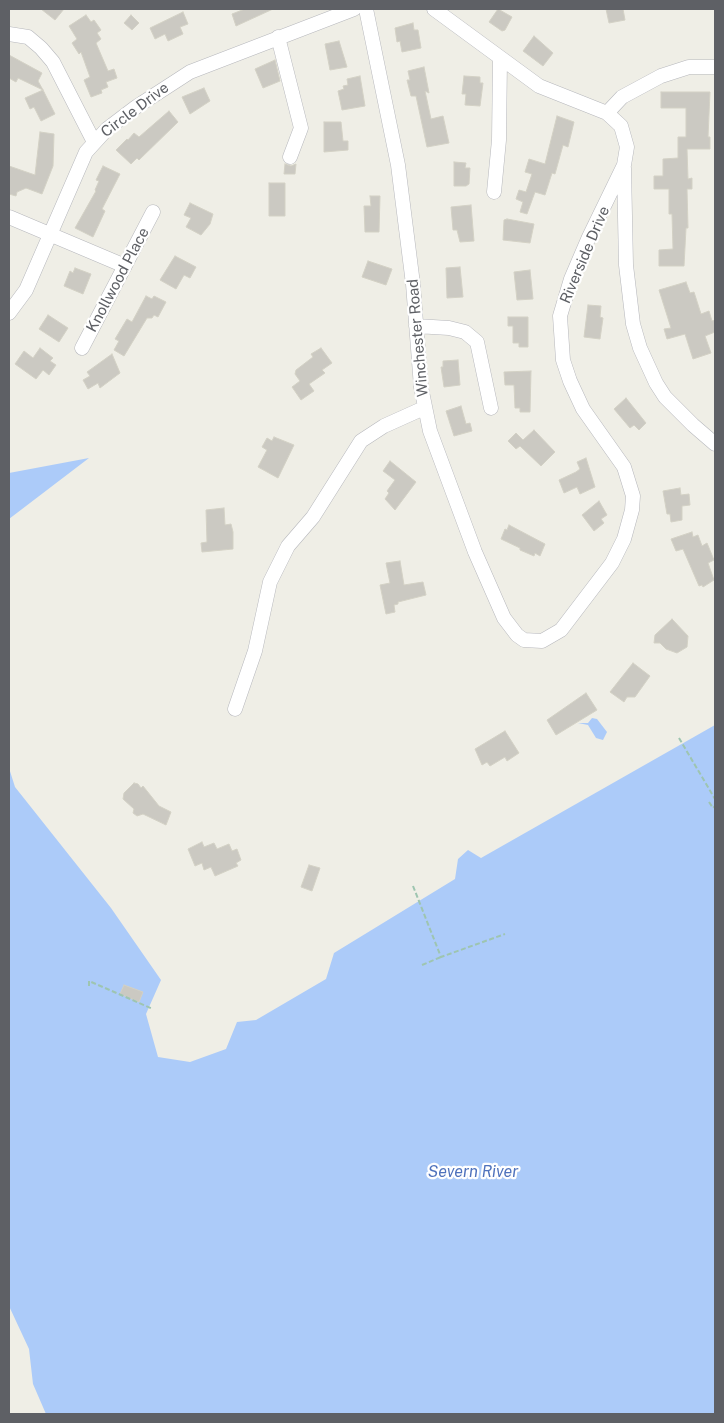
<!DOCTYPE html>
<html>
<head>
<meta charset="utf-8">
<style>
	body { margin:0 }
	#map { position:relative; width:724px; height:1423px; overflow:hidden; background:#efeee6; font-family:"Public Sans",sans-serif }
	canvas { display:block }
	.frame { position:absolute; inset:0; border:10px solid #5e6065; pointer-events:none }
</style>
</head>
<body>
<div id="map">
<canvas width="724" height="1423"></canvas>
<div class="frame"></div>
</div>
<script>
const ctx = document.querySelector('canvas').getContext('2d');
ctx.lineJoin = 'round';
function fillPath(path, color) { ctx.fillStyle = color; ctx.fill(path, 'evenodd'); }
const shape = rows => new Path2D(rows.map(r => 'M' + r).join(''));
function strokePath(path, color, width, dash) { ctx.strokeStyle = color; ctx.lineWidth = width; ctx.lineCap = dash ? 'butt' : 'round'; ctx.setLineDash(dash || []); ctx.stroke(path); }
function drawText(font, color, halo, rows, align = 'center') {
  ctx.font = font + ' "Public Sans",sans-serif'; ctx.lineWidth = 4.5; ctx.setLineDash([]); ctx.textBaseline = 'middle'; ctx.strokeStyle = halo; ctx.fillStyle = color; for (const [text, x, y, turn = 0] of rows) {
    ctx.save(); ctx.translate(x, y); ctx.rotate((+turn || 0) * Math.PI / 180); ctx.textAlign = isNaN(turn) ? turn : align; if (halo) ctx.strokeText(text, 0, 0); ctx.fillText(text, 0, 0); ctx.restore();
  }
}
fillPath(shape([
	[89,458,9,519,9,473],
	[592,718,597,719,607,732,603,740,596,738,588,725,578,723,588,723],
	[715,725,715,1414,46,1414,33,1384,29,1349,9,1306,9,768,15,787,111,908,161,980,146,1014,158,1057,190,1062,226,1049,237,1022,256,1020,326,979,334,953,455,879,458,859,468,850,481,858]
]), '#accbf9');
const building = shape([
	[41,9,64,9,55,20,41,9],
	[245,9,273,9,236,26,232,14,245,9],
	[498,9,512,17,505,30,502,31,489,22,498,9],
	[606,9,623,9,625,20,609,23,606,9],
	[183,12,188,24,180,27,183,34,168,41,165,34,155,39,150,28,183,12],
	[86,15,91,22,94,20,101,30,97,33,101,39,96,43,108,71,114,69,117,78,106,82,108,87,101,90,102,93,91,97,84,80,90,77,81,52,79,54,72,43,77,39,69,26,86,15],
	[131,15,139,23,132,30,124,23,131,15],
	[413,23,414,30,418,30,421,48,402,52,400,41,397,42,395,28,413,23],
	[534,36,553,53,543,66,523,51,534,36],
	[339,41,347,67,330,70,325,44,339,41],
	[9,55,42,73,38,81,43,90,18,78,16,82,9,78,9,55],
	[275,60,280,81,263,88,255,69,275,60],
	[424,67,429,93,425,91,431,119,443,116,449,143,427,147,416,96,411,96,407,80,410,80,408,71,424,67],
	[360,76,365,106,342,110,338,91,344,89,343,86,348,85,347,79,360,76],
	[464,76,480,77,480,83,483,83,480,106,465,105,466,94,462,94,464,76],
	[204,88,210,101,190,114,182,97,204,88],
	[43,90,55,114,41,121,34,107,30,109,25,98,43,90],
	[661,92,710,92,708,137,710,137,710,149,687,149,688,179,692,178,692,189,687,189,688,228,686,228,684,266,659,266,659,250,673,249,672,214,669,214,669,189,654,189,654,176,663,176,663,159,678,158,678,137,686,137,686,108,661,108,661,92],
	[169,111,178,122,139,160,137,158,131,164,116,150,127,139,128,140,134,133,139,137,169,111],
	[557,116,574,122,568,147,563,145,555,174,552,173,545,195,535,192,527,214,520,212,523,202,516,199,519,190,526,192,532,174,525,172,529,159,545,164,557,116],
	[324,122,341,122,343,141,348,141,348,150,324,152,324,122],
	[40,132,54,134,53,166,42,194,26,188,17,192,16,196,9,194,9,166,35,175,40,132],
	[454,162,466,163,465,168,470,168,469,184,466,186,454,186,454,162],
	[285,164,291,166,296,164,295,174,284,174,285,164],
	[103,166,120,174,102,209,105,211,93,237,75,228,96,191,95,190,99,181,96,180,103,166],
	[269,183,285,183,285,216,269,216,269,183],
	[370,196,380,196,379,232,365,232,364,206,371,206,370,196],
	[190,203,213,214,210,224,201,235,186,227,191,218,184,215,190,203],
	[471,205,474,241,460,242,457,230,453,230,451,207,471,205],
	[507,219,534,224,530,243,503,240,504,220,507,219],
	[175,256,196,267,190,278,184,275,176,289,160,280,175,256],
	[368,261,392,269,386,285,362,277,368,261],
	[460,267,463,297,447,298,446,268,460,267],
	[75,268,91,274,83,294,64,286,70,271,73,273,75,268],
	[530,270,533,299,517,300,514,272,530,270],
	[686,282,690,293,694,292,701,314,709,311,712,321,715,320,715,332,705,336,711,353,693,359,685,334,667,339,664,329,671,328,659,290,686,282],
	[146,296,152,299,154,296,166,302,158,317,154,315,152,318,147,318,124,356,114,350,119,341,115,339,127,319,132,322,146,296],
	[588,305,601,306,600,317,603,318,600,339,584,337,588,305],
	[48,315,68,328,59,342,39,329,48,315],
	[508,317,528,317,528,347,519,347,519,343,513,343,513,326,508,326,508,317],
	[40,348,53,358,50,361,56,365,49,375,43,370,36,379,15,364,24,351,33,358,40,348],
	[321,348,332,363,322,370,325,373,309,384,314,391,301,400,292,387,300,381,295,374,296,370,313,357,311,354,321,348],
	[112,354,120,373,100,388,98,383,88,389,83,380,90,376,87,372,112,354],
	[458,360,460,385,444,387,441,367,443,367,443,361,458,360],
	[531,371,530,412,520,412,520,408,515,408,514,385,505,385,504,372,531,371],
	[626,398,646,423,639,430,634,425,630,428,614,409,626,398],
	[461,406,466,424,470,423,472,431,454,436,446,411,461,406],
	[534,430,555,452,541,466,520,446,516,449,508,441,516,433,523,440,534,430],
	[274,437,294,445,278,478,258,467,267,450,262,447,267,438,272,441,274,437],
	[586,458,595,487,580,494,577,487,564,493,559,480,576,472,580,469,577,462,586,458],
	[390,461,416,482,395,510,385,499,389,493,387,491,395,480,383,471,390,461],
	[680,488,681,495,689,494,690,505,682,506,682,520,671,522,670,514,667,514,663,491,680,488],
	[599,501,607,515,601,519,604,523,594,531,582,515,599,501],
	[224,508,225,525,231,524,233,532,233,549,202,552,201,543,207,542,206,510,224,508],
	[509,525,545,544,540,556,535,553,534,556,520,550,520,548,501,539,505,529,507,530,509,525],
	[692,532,693,537,698,535,702,546,707,543,714,560,708,563,714,580,703,587,702,585,699,586,683,549,676,551,671,539,692,532],
	[400,561,404,585,423,582,426,595,398,602,398,604,394,605,395,612,386,614,380,585,390,583,386,563,400,561],
	[672,619,688,636,687,647,677,653,666,649,660,643,654,643,655,635,672,619],
	[633,663,650,676,635,697,627,697,624,702,610,692,633,663],
	[586,693,597,710,556,735,547,720,586,693],
	[505,731,519,753,507,761,505,757,490,766,487,762,482,765,475,749,505,731],
	[134,783,138,784,141,788,143,786,159,806,171,812,166,825,143,814,137,816,133,813,134,809,123,799,124,793,134,783],
	[202,842,204,847,214,843,217,849,229,844,232,851,237,849,241,860,236,863,238,866,215,876,211,867,204,870,202,863,195,866,188,849,202,842],
	[309,865,320,868,312,891,301,887,309,865],
	[124,985,143,992,139,1002,120,994,124,985]
]);
fillPath(building, '#cbc9c2');
strokePath(building, '#d3d1c5', 1);
const minor = shape([
	[366,9,398,165,413,284,421,387,430,431,475,552,504,618,517,635,524,640,542,641,561,630,612,563,624,539,632,510,633,496,624,467,583,409,570,381,563,360,560,316,571,279,589,237,624,165,627,147,621,126,607,113,539,86,434,9],
	[9,34,28,37,41,48,53,62,94,142],
	[278,37,301,128,290,157],
	[607,113,622,97,661,76,689,67,715,67],
	[624,168,626,265,633,324,640,348,656,383,665,397,693,425,715,444],
	[494,192,499,140,500,60],
	[9,217,125,266],
	[9,313,26,290,86,152,107,129,136,107,190,72,354,9],
	[416,326,449,328,465,332,477,342,491,408],
	[82,348,153,212],
	[235,709,255,651,270,582,288,546,313,517,361,441,384,426,424,408]
]);
strokePath(minor, '#b6b7bc', 15);
strokePath(shape([
	[679,738,715,799],
	[709,802,713,808,715,806],
	[413,886,441,957,505,934],
	[422,965,441,957],
	[89,986,89,981,153,1009]
]), '#9ec5b0', 2, [5, 2.5]);
strokePath(minor, '#fff', 14);
drawText('15px', '#5e6065', '#fff', [
	["Circle Drive",135,110,-37],
	["Riverside Drive",585,255,-67],
	["Knollwood Place",118,280,-62],
	["Winchester Road",418,338,-95]
]);
drawText('italic 16px', '#4f72bc', '#fff', [
	["Severn River",473,1172]
]);
</script>
</body>
</html>
